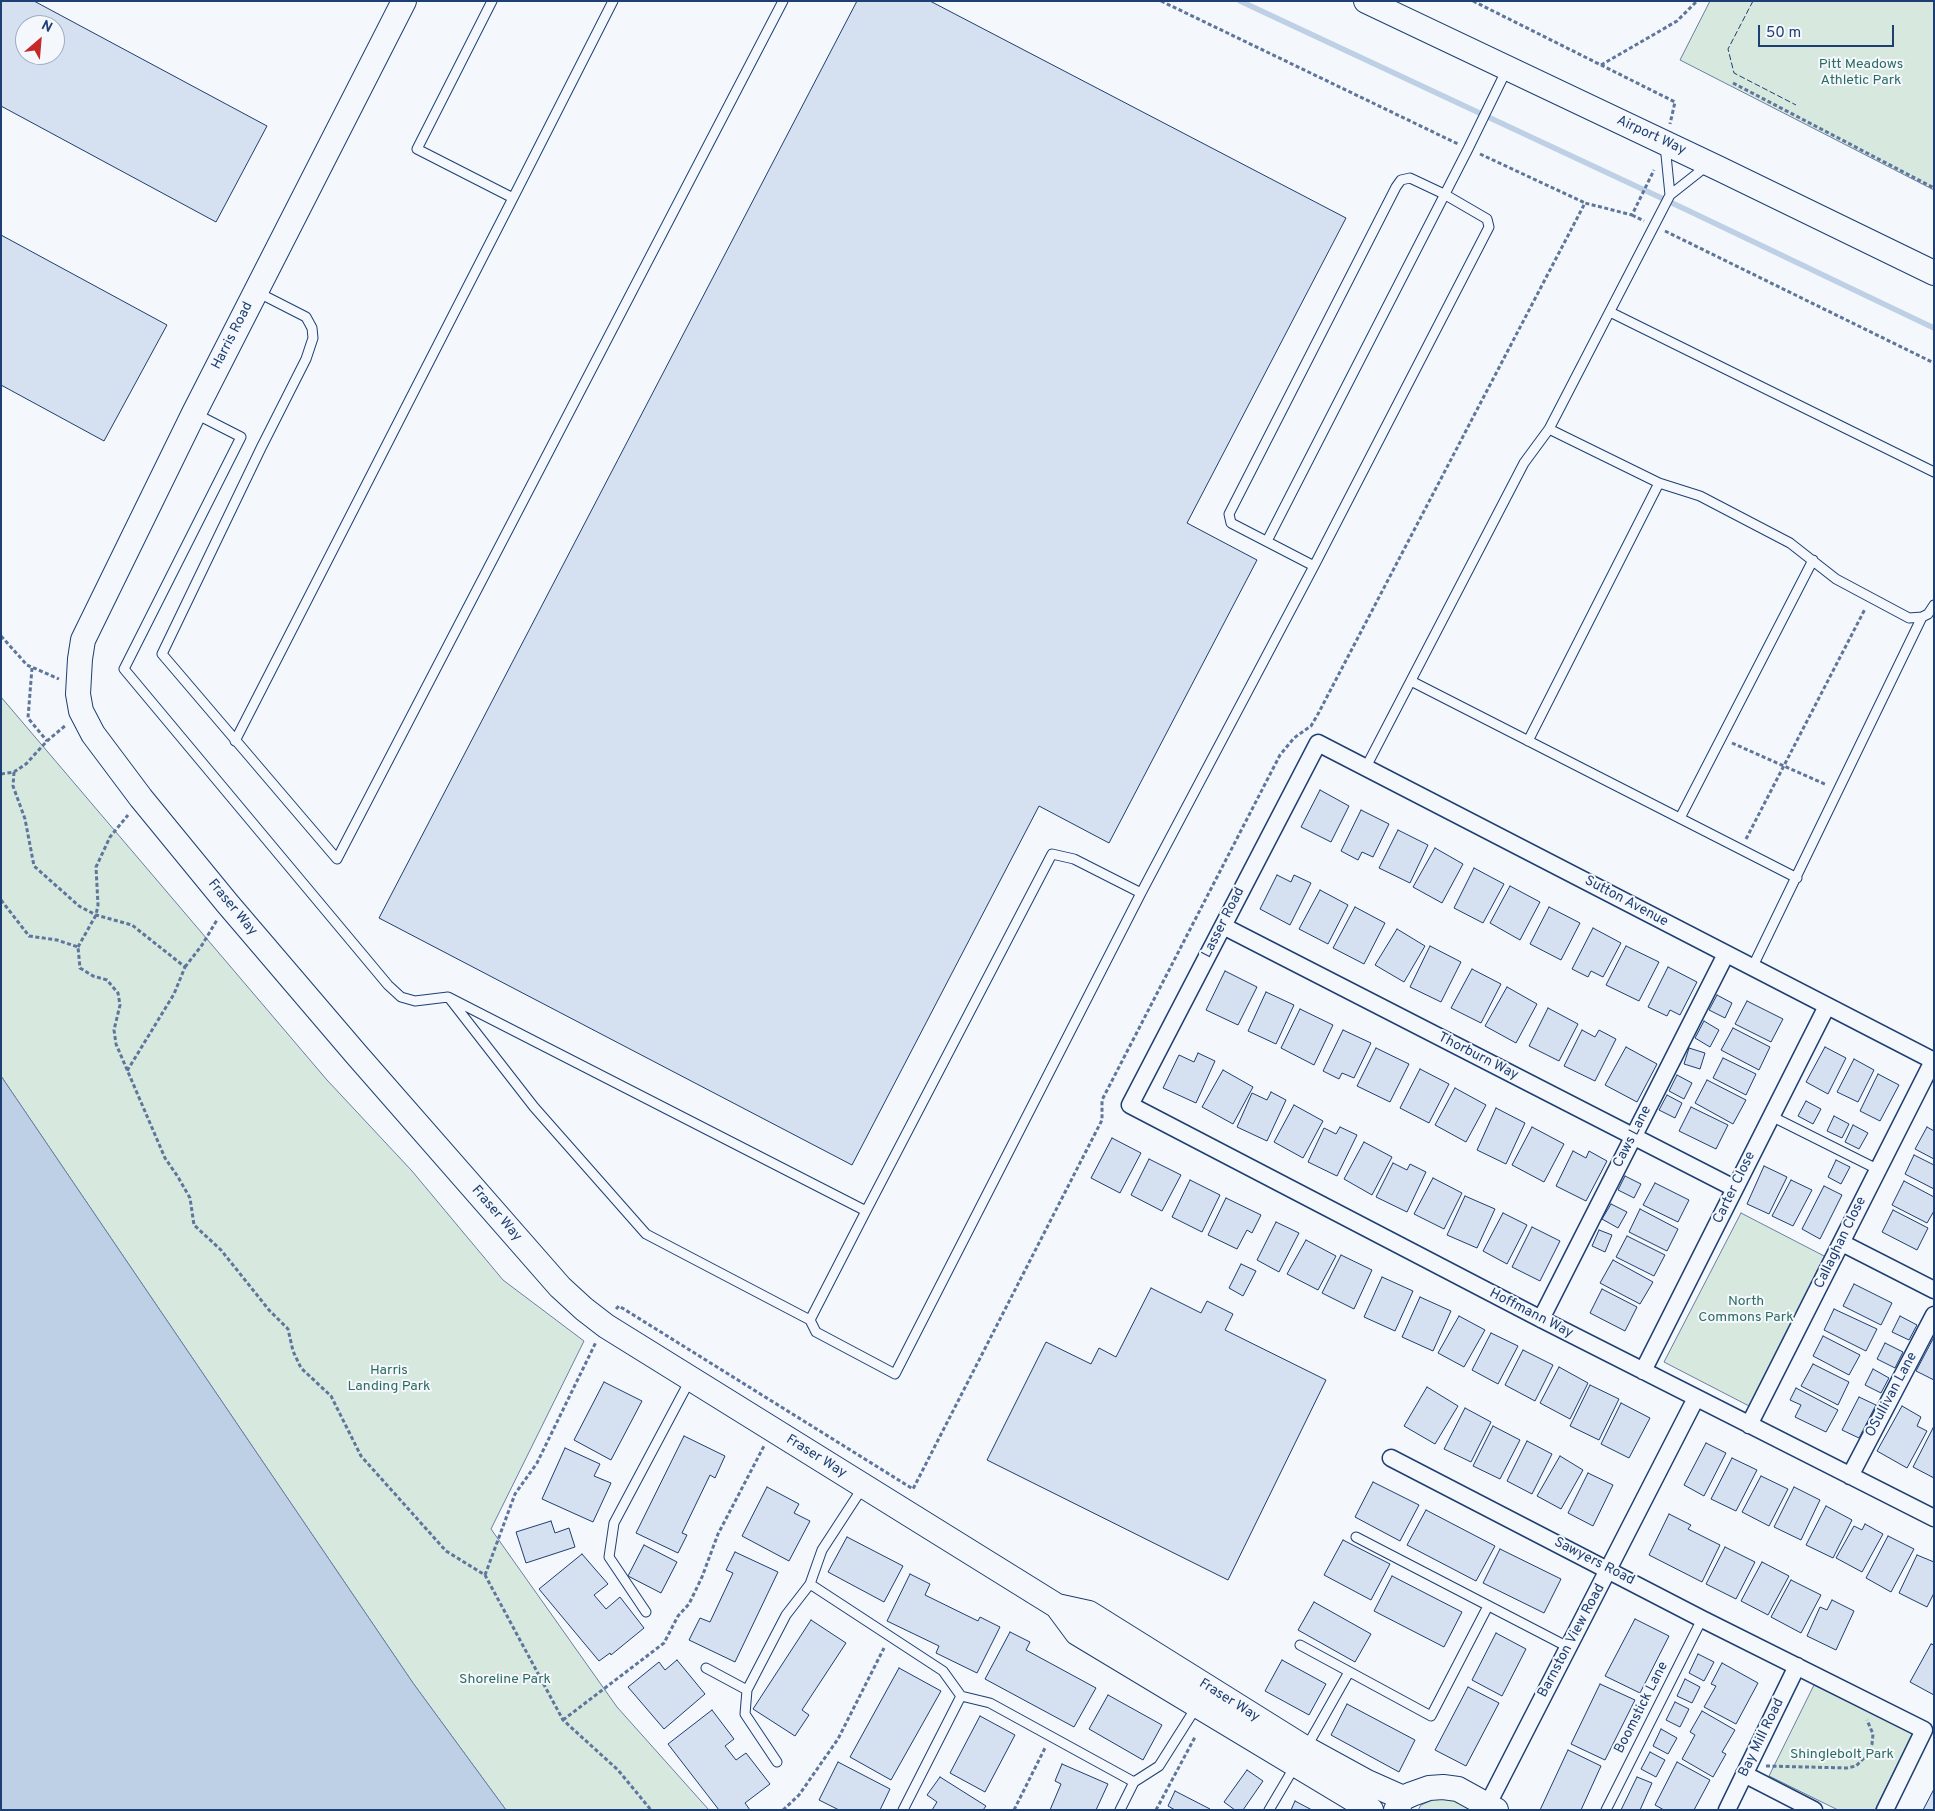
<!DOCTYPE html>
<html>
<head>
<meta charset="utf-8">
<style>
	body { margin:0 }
	#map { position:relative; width:1935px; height:1811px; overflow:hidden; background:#f4f7fb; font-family:Overpass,sans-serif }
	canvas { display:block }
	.frame { position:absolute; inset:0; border:2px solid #1d3f73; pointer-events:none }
	.north { position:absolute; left:15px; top:15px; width:50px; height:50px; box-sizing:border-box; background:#f4f7fb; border:1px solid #9eadc5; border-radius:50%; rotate:27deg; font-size:14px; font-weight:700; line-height:20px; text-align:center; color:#1d3f73 }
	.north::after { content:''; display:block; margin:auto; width:18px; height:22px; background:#c62828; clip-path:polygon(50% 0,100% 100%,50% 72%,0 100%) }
	.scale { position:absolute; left:1758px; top:25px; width:136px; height:22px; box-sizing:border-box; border:2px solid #1d3f73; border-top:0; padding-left:6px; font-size:15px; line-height:18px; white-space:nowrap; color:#1d3f73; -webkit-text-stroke:4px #f4f7fb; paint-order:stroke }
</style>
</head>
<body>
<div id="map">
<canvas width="1935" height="1811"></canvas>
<div class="frame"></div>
<div class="north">N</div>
<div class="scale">50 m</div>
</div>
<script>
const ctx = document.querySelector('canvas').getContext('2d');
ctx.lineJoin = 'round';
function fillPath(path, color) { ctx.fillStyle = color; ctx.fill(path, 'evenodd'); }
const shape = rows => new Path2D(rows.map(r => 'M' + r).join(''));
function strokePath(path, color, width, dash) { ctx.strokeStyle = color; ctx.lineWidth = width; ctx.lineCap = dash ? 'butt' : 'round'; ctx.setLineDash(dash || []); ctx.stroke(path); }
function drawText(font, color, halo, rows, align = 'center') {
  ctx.font = font + ' Overpass,sans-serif'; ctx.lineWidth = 4; ctx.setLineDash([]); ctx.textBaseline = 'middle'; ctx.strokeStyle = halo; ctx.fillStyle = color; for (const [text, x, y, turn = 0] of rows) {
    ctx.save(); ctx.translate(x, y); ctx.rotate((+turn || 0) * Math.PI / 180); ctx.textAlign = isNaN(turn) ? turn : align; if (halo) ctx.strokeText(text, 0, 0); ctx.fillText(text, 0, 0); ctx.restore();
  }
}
const green = shape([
	[1710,1,1934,1,1934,190,1680,60,1710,1],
	[1,697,327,1080,412,1171,503,1280,584,1341,491,1529,617,1707,709,1810,506,1810,413,1683,1,1076,1,697],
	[1741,1213,1828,1258,1751,1407,1664,1362,1741,1213],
	[1814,1685,1913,1733,1875,1810,1838,1810,1769,1776,1814,1685],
	[1437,1798,1451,1798,1475,1810,1418,1810,1421,1805,1437,1798]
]);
fillPath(green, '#d7e8df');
strokePath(green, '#687fa3', 1);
const water = shape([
	[1,1076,413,1683,506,1810,1,1810,1,1076]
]);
fillPath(water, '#bed0e5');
strokePath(water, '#687fa3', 1);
strokePath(shape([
	[1240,1,1687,210,1934,328]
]), '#bed0e5', 5.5);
const building = shape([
	[1,1,34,1,267,126,216,222,1,106,1,1],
	[25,25,55,25,55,55,25,55,25,25],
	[857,1,930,1,1346,218,1187,523,1257,560,1109,843,1039,806,852,1165,379,918,857,1],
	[1,235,167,325,104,441,1,385,1,235],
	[1320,790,1349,806,1331,842,1301,827,1320,790],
	[1361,810,1389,824,1373,857,1362,852,1358,860,1341,851,1361,810],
	[1398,830,1428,845,1410,883,1379,868,1398,830],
	[1435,848,1463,864,1442,903,1413,887,1435,848],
	[1474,868,1504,884,1483,923,1454,908,1474,868],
	[1277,875,1291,882,1294,875,1311,883,1290,925,1260,909,1277,875],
	[1510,886,1540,902,1520,940,1490,923,1510,886],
	[1320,890,1348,905,1328,944,1299,929,1320,890],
	[1355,907,1385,923,1364,964,1333,948,1355,907],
	[1549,907,1580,923,1561,960,1530,944,1549,907],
	[1593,928,1621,943,1603,977,1591,971,1588,977,1572,969,1593,928],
	[1397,929,1425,946,1404,982,1375,965,1397,929],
	[1430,946,1461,962,1441,1002,1410,987,1430,946],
	[1626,946,1659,962,1639,1001,1606,985,1626,946],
	[1668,967,1697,982,1680,1015,1670,1010,1667,1016,1648,1007,1668,967],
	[1472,969,1501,984,1481,1023,1451,1008,1472,969],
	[1225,971,1257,987,1238,1025,1206,1010,1225,971],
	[1507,987,1537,1004,1516,1043,1485,1026,1507,987],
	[1266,992,1294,1005,1276,1044,1248,1031,1266,992],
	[1717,995,1732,1003,1725,1018,1709,1010,1717,995],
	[1747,1001,1783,1019,1771,1042,1735,1024,1747,1001],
	[1548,1008,1578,1024,1559,1061,1529,1046,1548,1008],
	[1300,1009,1333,1025,1314,1065,1281,1048,1300,1009],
	[1704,1021,1719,1030,1710,1047,1695,1038,1704,1021],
	[1733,1028,1770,1047,1759,1070,1721,1050,1733,1028],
	[1343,1030,1371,1043,1354,1078,1342,1073,1339,1079,1323,1071,1343,1030],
	[1582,1030,1595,1037,1599,1030,1616,1039,1595,1081,1564,1066,1582,1030],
	[1626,1047,1657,1064,1637,1102,1605,1085,1626,1047],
	[1825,1047,1846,1058,1828,1094,1806,1082,1825,1047],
	[1376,1048,1409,1064,1390,1102,1357,1086,1376,1048],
	[1689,1048,1705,1053,1700,1069,1684,1064,1689,1048],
	[1198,1053,1215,1061,1196,1103,1163,1088,1179,1055,1194,1062,1198,1053],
	[1723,1058,1756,1074,1746,1095,1713,1078,1723,1058],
	[1854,1059,1874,1070,1858,1102,1837,1092,1854,1059],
	[1420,1069,1449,1084,1429,1123,1400,1108,1420,1069],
	[1223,1070,1253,1087,1233,1124,1202,1107,1223,1070],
	[1878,1074,1899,1085,1880,1121,1860,1111,1878,1074],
	[1677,1075,1692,1083,1684,1099,1669,1091,1677,1075],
	[1707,1080,1746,1100,1733,1124,1695,1103,1707,1080],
	[1455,1088,1486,1105,1466,1142,1435,1125,1455,1088],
	[1271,1092,1286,1100,1267,1141,1237,1127,1252,1093,1267,1100,1271,1092],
	[1667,1095,1682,1103,1675,1118,1659,1110,1667,1095],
	[1806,1101,1821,1109,1813,1124,1798,1116,1806,1101],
	[1294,1105,1323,1121,1303,1158,1274,1142,1294,1105],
	[1691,1107,1728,1125,1716,1149,1679,1131,1691,1107],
	[1496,1108,1525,1123,1506,1164,1477,1150,1496,1108],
	[1834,1116,1849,1124,1842,1138,1827,1131,1834,1116],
	[1853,1125,1868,1133,1859,1149,1845,1142,1853,1125],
	[1340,1127,1357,1135,1337,1176,1308,1162,1324,1128,1336,1134,1340,1127],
	[1532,1127,1564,1144,1544,1182,1512,1165,1532,1127],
	[1927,1127,1934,1131,1934,1159,1915,1149,1927,1127],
	[1112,1138,1141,1153,1120,1193,1091,1178,1112,1138],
	[1364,1142,1392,1157,1372,1195,1344,1179,1364,1142],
	[1573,1151,1586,1158,1589,1151,1607,1161,1586,1201,1556,1186,1573,1151],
	[1914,1155,1934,1165,1934,1189,1905,1174,1914,1155],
	[1149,1159,1181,1175,1162,1211,1131,1195,1149,1159],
	[1836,1160,1850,1167,1841,1184,1828,1177,1836,1160],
	[1393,1163,1407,1170,1410,1164,1426,1172,1407,1212,1376,1197,1393,1163],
	[1764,1166,1787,1177,1769,1214,1747,1204,1764,1166],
	[1625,1176,1641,1184,1634,1198,1618,1190,1625,1176],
	[1433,1178,1462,1193,1444,1229,1414,1214,1433,1178],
	[1190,1180,1220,1195,1202,1232,1172,1217,1190,1180],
	[1791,1180,1812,1190,1793,1226,1772,1216,1791,1180],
	[1904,1181,1934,1197,1934,1211,1927,1223,1892,1205,1904,1181],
	[1655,1183,1689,1200,1678,1222,1643,1205,1655,1183],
	[1824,1186,1842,1195,1820,1239,1802,1229,1824,1186],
	[1465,1196,1495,1209,1477,1248,1447,1235,1465,1196],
	[1226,1198,1261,1215,1252,1233,1247,1230,1237,1249,1208,1235,1226,1198],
	[1611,1204,1627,1212,1618,1228,1602,1219,1611,1204],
	[1640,1209,1678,1229,1667,1251,1629,1232,1640,1209],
	[1893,1210,1928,1228,1917,1250,1882,1232,1893,1210],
	[1503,1213,1527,1225,1507,1264,1483,1251,1503,1213],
	[1276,1222,1299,1233,1279,1272,1257,1260,1276,1222],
	[1532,1227,1560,1241,1540,1281,1512,1267,1532,1227],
	[1599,1230,1612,1235,1605,1252,1592,1246,1599,1230],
	[1627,1236,1665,1255,1654,1276,1616,1257,1627,1236],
	[1306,1240,1336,1256,1318,1290,1287,1274,1306,1240],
	[1341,1255,1372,1270,1354,1309,1322,1293,1341,1255],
	[1613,1260,1653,1282,1640,1304,1600,1283,1613,1260],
	[1241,1264,1256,1271,1243,1296,1229,1288,1241,1264],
	[1382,1277,1413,1291,1395,1331,1364,1317,1382,1277],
	[1854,1284,1892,1303,1881,1325,1843,1306,1854,1284],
	[1151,1288,1201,1313,1207,1301,1233,1314,1225,1330,1326,1380,1228,1580,987,1460,1046,1342,1091,1364,1099,1348,1116,1357,1151,1288],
	[1602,1289,1637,1307,1625,1331,1590,1313,1602,1289],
	[1420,1297,1451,1311,1433,1351,1402,1337,1420,1297],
	[1834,1309,1877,1329,1866,1351,1824,1330,1834,1309],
	[1459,1316,1485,1330,1464,1367,1438,1353,1459,1316],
	[1900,1316,1917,1325,1909,1340,1892,1332,1900,1316],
	[1491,1333,1518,1346,1498,1384,1472,1370,1491,1333],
	[1823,1336,1860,1355,1849,1375,1813,1356,1823,1336],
	[1934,1337,1934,1380,1916,1371,1934,1337],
	[1885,1343,1903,1352,1895,1368,1877,1359,1885,1343],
	[1523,1350,1553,1365,1535,1401,1505,1385,1523,1350],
	[1813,1364,1849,1382,1838,1405,1801,1386,1813,1364],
	[1559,1367,1588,1383,1570,1419,1540,1403,1559,1367],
	[1873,1369,1889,1378,1881,1393,1865,1385,1873,1369],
	[604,1382,642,1401,611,1460,574,1440,604,1382],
	[1590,1385,1619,1399,1599,1440,1570,1426,1590,1385],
	[1427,1387,1458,1406,1435,1444,1404,1426,1427,1387],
	[1796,1388,1838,1410,1826,1432,1795,1417,1801,1405,1790,1400,1796,1388],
	[1859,1397,1876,1405,1859,1438,1842,1430,1859,1397],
	[1621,1403,1650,1418,1629,1458,1601,1444,1621,1403],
	[1902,1406,1921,1417,1917,1426,1927,1431,1907,1468,1877,1451,1902,1406],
	[1465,1408,1491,1422,1471,1462,1444,1449,1465,1408],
	[1493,1426,1520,1440,1500,1479,1473,1466,1493,1426],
	[1933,1428,1934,1428,1934,1478,1913,1467,1933,1428],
	[684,1436,725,1456,715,1478,710,1475,682,1533,687,1535,678,1553,636,1533,684,1436],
	[1527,1441,1552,1454,1532,1494,1507,1481,1527,1441],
	[1706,1443,1726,1453,1704,1496,1684,1485,1706,1443],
	[565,1448,600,1464,594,1476,611,1483,593,1522,542,1499,565,1448],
	[1560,1456,1583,1470,1561,1509,1537,1496,1560,1456],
	[1732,1458,1757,1470,1736,1511,1711,1499,1732,1458],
	[1588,1473,1613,1485,1593,1526,1568,1513,1588,1473],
	[1761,1476,1788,1489,1769,1526,1742,1512,1761,1476],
	[1373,1482,1419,1505,1400,1541,1355,1517,1373,1482],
	[767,1487,799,1504,794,1513,810,1521,789,1561,742,1536,767,1487],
	[1794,1487,1820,1500,1801,1540,1774,1527,1794,1487],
	[1826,1506,1852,1520,1833,1558,1806,1545,1826,1506],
	[1426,1510,1495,1546,1476,1581,1407,1545,1426,1510],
	[1669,1514,1691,1525,1688,1529,1720,1545,1702,1582,1649,1555,1669,1514],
	[551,1521,555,1533,569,1528,575,1547,526,1563,516,1532,551,1521],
	[1865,1524,1883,1534,1862,1572,1836,1558,1854,1526,1862,1530,1865,1524],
	[1888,1536,1914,1549,1891,1592,1866,1578,1888,1536],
	[847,1537,903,1566,884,1602,828,1572,847,1537],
	[1343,1540,1390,1564,1371,1600,1324,1575,1343,1540],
	[644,1545,677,1562,661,1593,628,1576,644,1545],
	[1725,1547,1755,1562,1736,1599,1706,1584,1725,1547],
	[1500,1549,1561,1579,1544,1613,1483,1583,1500,1549],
	[735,1552,778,1572,735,1662,689,1640,700,1618,710,1622,733,1573,726,1570,735,1552],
	[582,1554,608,1584,594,1595,606,1609,620,1597,644,1628,611,1655,610,1653,599,1661,539,1589,582,1554],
	[1917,1555,1934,1562,1934,1593,1927,1607,1899,1593,1917,1555],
	[1762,1562,1789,1576,1768,1615,1741,1601,1762,1562],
	[910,1574,930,1584,925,1595,978,1621,980,1617,1000,1627,977,1673,936,1653,939,1646,887,1621,910,1574],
	[1392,1576,1462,1612,1444,1647,1374,1611,1392,1576],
	[1791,1580,1821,1595,1801,1633,1771,1617,1791,1580],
	[1832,1600,1854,1611,1836,1650,1807,1636,1820,1607,1827,1610,1832,1600],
	[1314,1602,1371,1634,1355,1662,1298,1630,1314,1602],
	[1635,1619,1669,1636,1640,1693,1605,1676,1635,1619],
	[811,1620,846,1643,802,1710,809,1715,795,1736,753,1709,811,1620],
	[1010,1632,1030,1642,1026,1650,1096,1688,1074,1727,985,1679,1010,1632],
	[1496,1633,1526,1649,1502,1696,1472,1680,1496,1633],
	[1931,1644,1934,1645,1934,1695,1910,1682,1931,1644],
	[1698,1654,1714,1662,1704,1681,1689,1673,1698,1654],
	[677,1660,705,1694,664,1729,628,1687,659,1662,665,1670,677,1660],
	[1282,1660,1326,1684,1309,1715,1265,1691,1282,1660],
	[1722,1663,1758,1683,1736,1724,1704,1707,1716,1686,1711,1684,1722,1663],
	[899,1668,941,1691,891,1780,850,1757,899,1668],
	[1685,1679,1700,1687,1692,1703,1677,1696,1685,1679],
	[1600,1684,1635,1700,1605,1760,1571,1744,1600,1684],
	[1468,1687,1499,1703,1466,1766,1435,1750,1468,1687],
	[1108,1695,1162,1725,1143,1760,1089,1729,1108,1695],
	[1675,1702,1689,1709,1680,1727,1666,1720,1675,1702],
	[1347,1704,1415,1740,1399,1772,1331,1735,1347,1704],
	[712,1710,734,1739,725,1746,736,1760,746,1753,770,1784,745,1803,750,1810,719,1810,668,1744,712,1710],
	[1702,1711,1735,1730,1722,1752,1726,1754,1713,1777,1682,1759,1695,1735,1690,1732,1702,1711],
	[980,1716,1015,1735,985,1792,950,1773,980,1716],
	[1661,1729,1677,1738,1668,1754,1653,1746,1661,1729],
	[1568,1750,1601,1766,1581,1810,1540,1810,1568,1750],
	[1650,1752,1665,1760,1656,1777,1641,1769,1650,1752],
	[838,1762,890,1789,880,1810,839,1810,819,1800,838,1762],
	[1677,1762,1710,1780,1694,1810,1664,1810,1655,1805,1677,1762],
	[1062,1764,1108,1784,1096,1810,1050,1810,1061,1784,1055,1781,1062,1764],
	[1247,1770,1263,1781,1243,1810,1235,1810,1224,1802,1247,1770],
	[940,1777,986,1806,983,1810,932,1810,937,1802,927,1795,940,1777],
	[1637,1777,1652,1783,1640,1810,1621,1810,1637,1777],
	[1934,1789,1934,1810,1923,1810,1934,1789],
	[1175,1791,1210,1809,1210,1810,1175,1810,1168,1806,1175,1791],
	[1295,1801,1312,1810,1291,1810,1295,1801]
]);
fillPath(building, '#d5e0f0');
strokePath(building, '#1d3f73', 1);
const lane = shape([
	[492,1,417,149,513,198,613,1],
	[1665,145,1670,195],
	[257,292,306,317,312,328,313,338,306,359,261,448,162,654,337,859,783,1],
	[1610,312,1934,472],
	[194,413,241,437,124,669,388,985,401,997,415,1001,448,997,866,1211,1052,854,1074,859,1141,893,1314,566,1489,227,1487,219,1444,194,1410,178,1401,180,1396,187,1229,514,1231,523,1314,566],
	[1549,429,1659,483,1700,496,1790,543,1836,579,1909,618,1922,617,1928,614,1934,605],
	[1267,541,1468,149,1507,69],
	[1411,681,1797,878],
	[235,741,513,198],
	[1528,741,1659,483],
	[1366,767,1524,463,1549,429,1670,195,1708,165],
	[1680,818,1813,560],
	[1752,968,1922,617],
	[450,999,534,1107,646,1234,810,1320],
	[1771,1116,1877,1169],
	[866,1211,810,1320,816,1332,895,1374,1141,893],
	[1356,1537,1568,1647],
	[810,1584,943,1671,961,1696,990,1703,1134,1782],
	[646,1612,609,1557,614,1523,690,1380],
	[1300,1645,1431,1716,1488,1606],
	[706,1668,747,1690],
	[1306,1748,1349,1672],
	[777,1762,745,1714,747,1690,786,1615,810,1584,822,1550,863,1487],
	[903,1810,961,1696],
	[1120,1810,1134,1782,1159,1766,1197,1706],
	[1269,1810,1295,1766],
	[1606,1810,1702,1619]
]);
const street = shape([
	[1223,926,1734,1188],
	[1934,1061,1318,743,1130,1105,1541,1319,1934,1518],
	[1842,1243,1934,1290],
	[1541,1319,1726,954],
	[1643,1371,1827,1006],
	[1749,1425,1933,1061],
	[1391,1458,1702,1619,1924,1730,1885,1810],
	[1850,1476,1934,1315],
	[1744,1774,1814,1810],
	[1488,1804,1696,1398],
	[1727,1810,1797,1666]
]);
const secondary = shape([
	[404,1,194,413,83,640,80,659,78,694,81,711,93,734,141,798,227,903,356,1054,560,1287,584,1309,606,1326,1057,1606,1089,1613,1305,1748,1367,1782,1403,1798],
	[1366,1,1720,169,1934,273],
	[1057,1606,1077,1633,1371,1810],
	[1396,1810,1403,1798,1412,1794,1429,1788,1443,1787,1458,1789,1496,1810]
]);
strokePath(lane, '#1d3f73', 11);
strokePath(street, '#1d3f73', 19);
strokePath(secondary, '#1d3f73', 26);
strokePath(shape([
	[1161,1,1458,144],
	[1473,1,1675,102,1670,124],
	[1601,65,1677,21,1697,1],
	[1733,83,1934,188],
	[1480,154,1585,203],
	[1632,215,1644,221],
	[1665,231,1934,363],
	[1,636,27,665,59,679],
	[32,668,28,718,47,741],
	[1732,743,1827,785],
	[14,772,13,786,25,819,34,866,79,906,96,915,132,925,185,967,174,994,127,1071],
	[1,774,14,772,26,764,47,741,66,725],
	[1746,839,1865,609],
	[1,900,29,936,57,940,78,947,80,968,93,976,107,980,118,993,120,1005,114,1030,116,1044,165,1158,178,1177,190,1198,194,1225,221,1250,269,1310,288,1329,293,1351,301,1368,331,1396,361,1456,446,1551,485,1575,563,1720,618,1770,651,1810],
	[78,947,96,915,98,905,96,867,110,837,128,815],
	[185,967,202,945,217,920],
	[616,1309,619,1306,913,1489,1102,1120,1102,1100,1280,755,1294,738,1311,726,1318,714,1585,203,1632,215,1654,170],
	[485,1575,515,1494,537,1463,596,1342],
	[563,1720,664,1643,678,1616,689,1604,702,1577,718,1534,764,1446],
	[1766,1766,1847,1768,1856,1766,1868,1754,1872,1744,1873,1734,1867,1720],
	[783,1810,799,1795,838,1739,884,1648],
	[1014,1810,1045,1748],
	[1156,1810,1195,1737]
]), '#5e769c', 3, [4, 2.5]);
strokePath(lane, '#f4f7fb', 9);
strokePath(street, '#f4f7fb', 16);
strokePath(secondary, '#f4f7fb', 24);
strokePath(shape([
	[1753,1,1728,49,1734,73,1796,105]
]), '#1d3f73', 1, [6, 2.5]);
drawText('14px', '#2c6c60', '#f4f7fb', [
	["Pitt Meadows",1861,65],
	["Athletic Park",1861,81],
	["North",1746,1302],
	["Commons Park",1746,1318],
	["Harris",389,1371],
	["Landing Park",389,1387],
	["Shoreline Park",505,1680],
	["Shinglebolt Park",1842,1755]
]);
drawText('14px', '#1d3f73', '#f4f7fb', [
	["Airport Way",1651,136,25],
	["Harris Road",233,336,-63],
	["Sutton Avenue",1626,902,28],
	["Fraser Way",232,908,50],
	["Lasser Road",1224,923,-63],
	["Thorburn Way",1478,1057,27],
	["Caws Lane",1633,1137,-63],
	["Carter Close",1735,1188,-64],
	["Fraser Way",496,1214,49],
	["Callaghan Close",1841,1243,-64],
	["Hoffmann Way",1531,1314,27],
	["OSullivan Lane",1892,1395,-62],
	["Fraser Way",816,1457,32],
	["Sawyers Road",1594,1562,27],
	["Barnston View Road",1572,1641,-62],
	["Fraser Way",1229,1701,32],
	["Boomstick Lane",1642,1708,-63],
	["Bay Mill Road",1762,1738,-64]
]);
</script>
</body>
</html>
